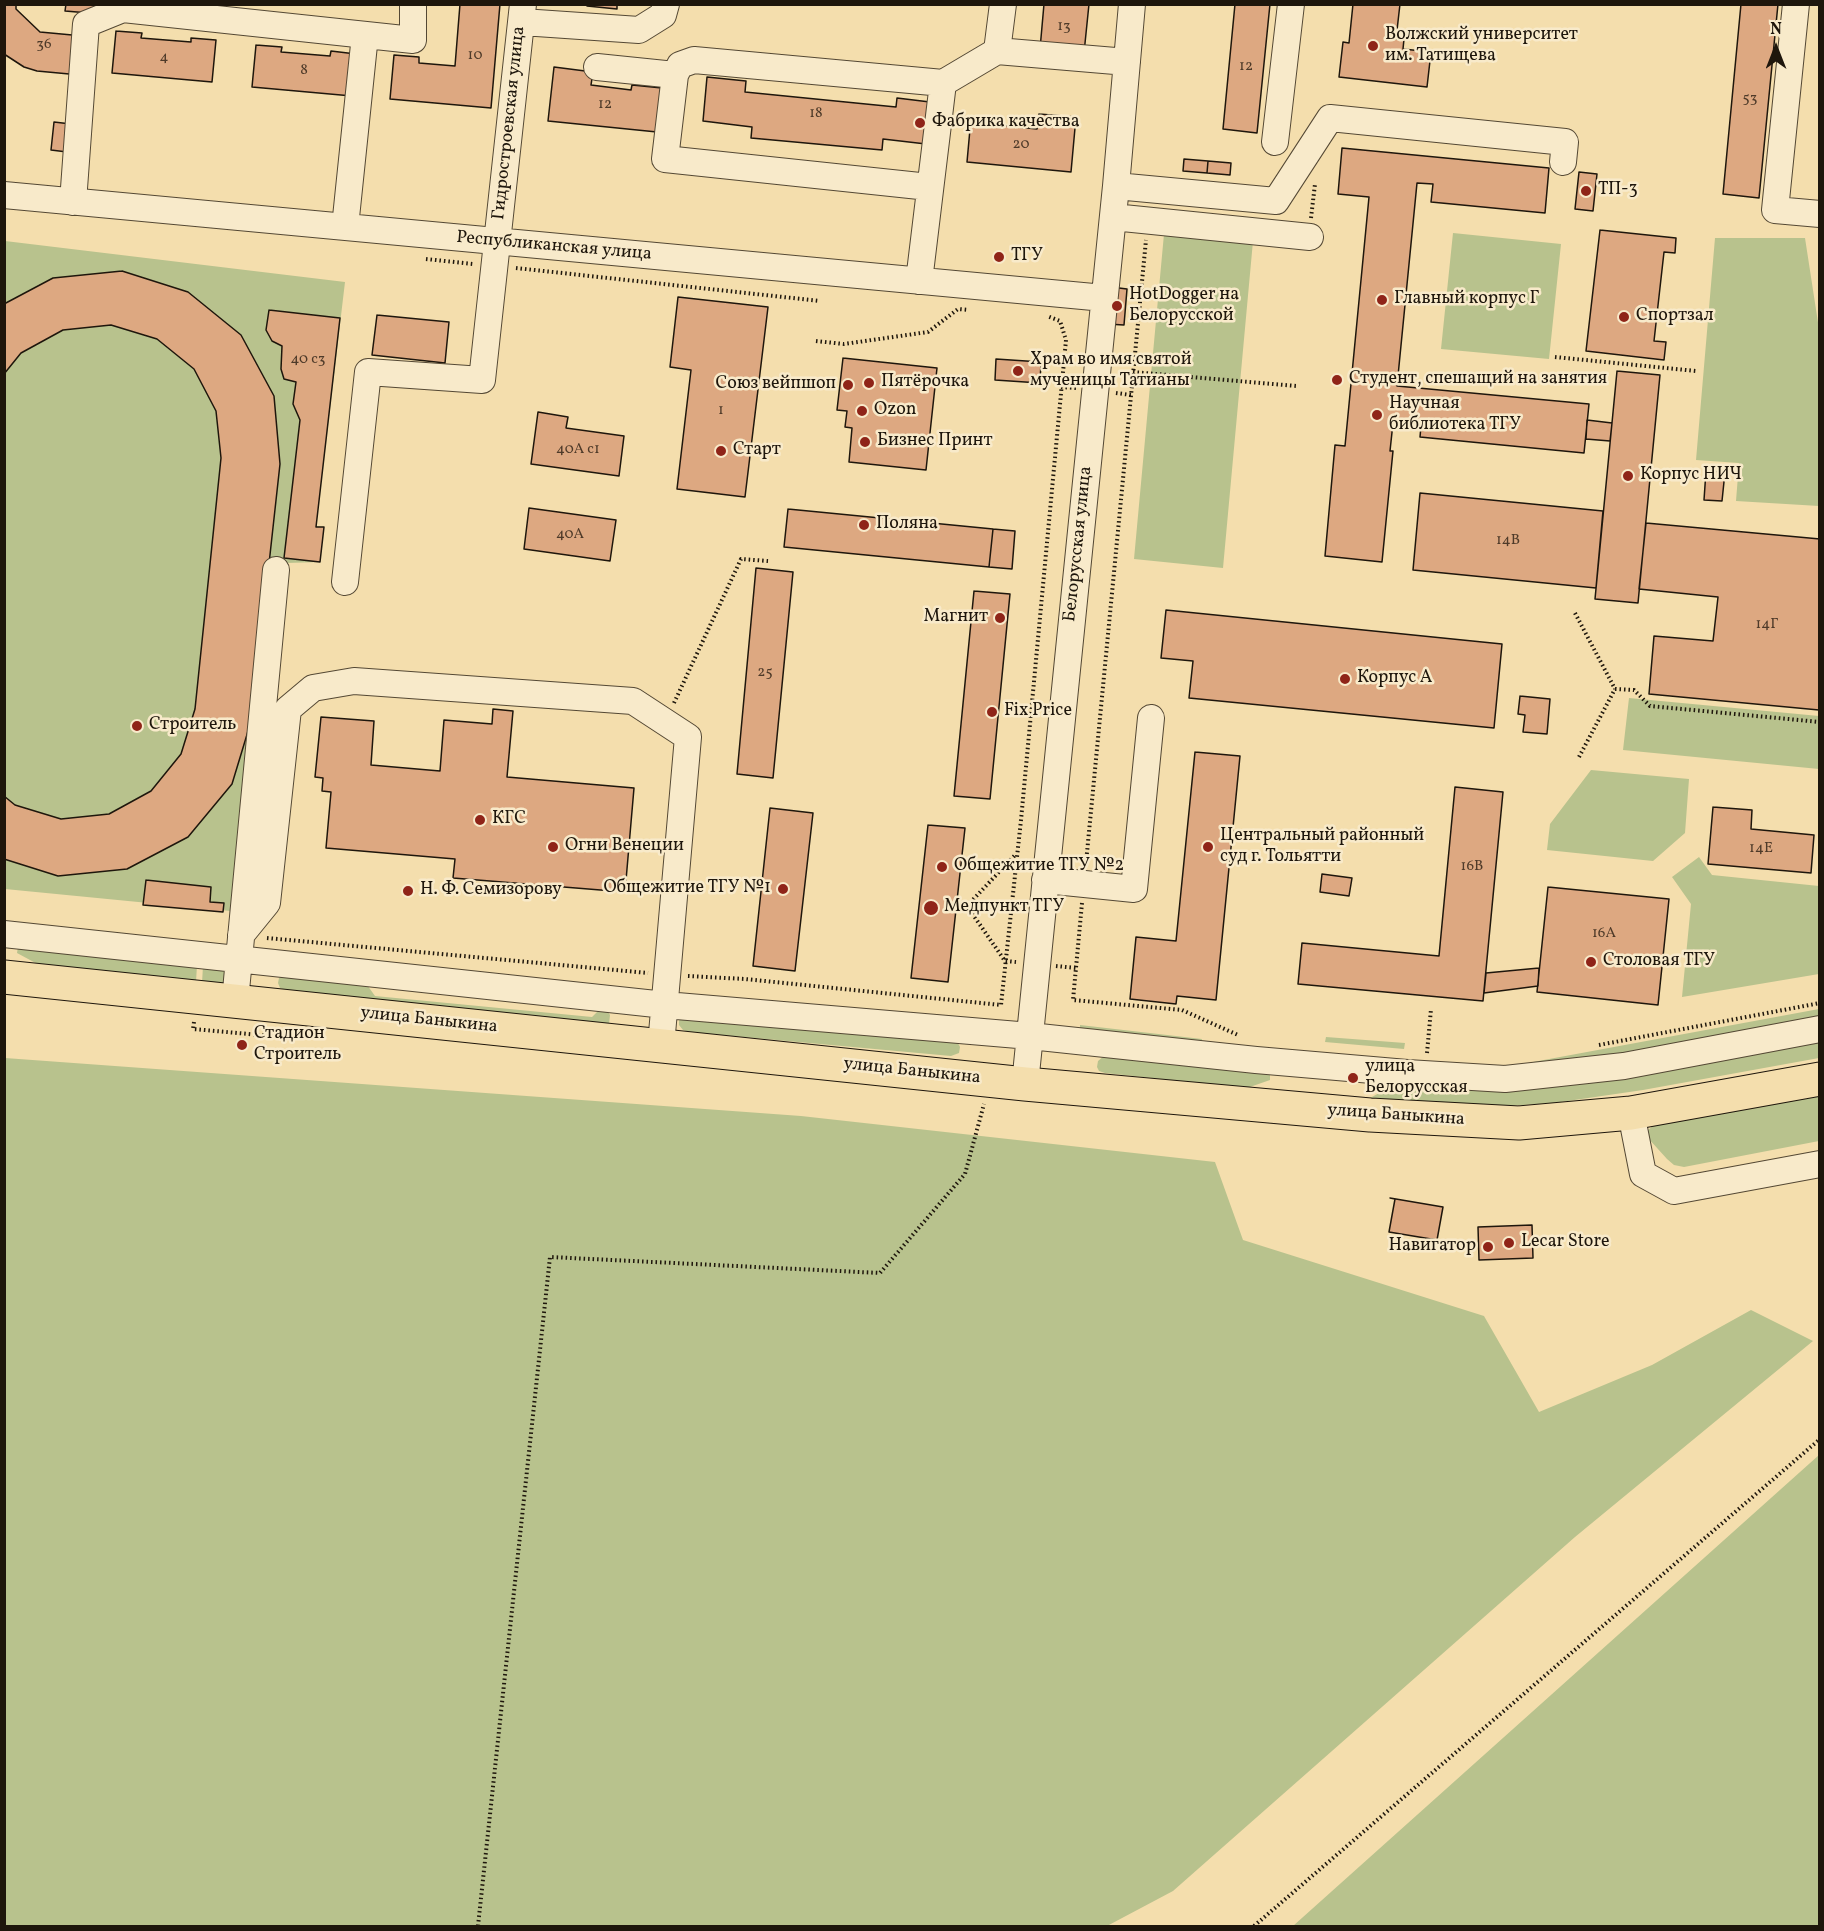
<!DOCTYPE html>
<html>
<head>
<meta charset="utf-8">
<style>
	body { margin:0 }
	#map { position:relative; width:1824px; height:1931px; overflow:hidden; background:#f4dead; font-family:Vollkorn,serif }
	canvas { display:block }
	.frame { position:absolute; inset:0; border:6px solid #1e160c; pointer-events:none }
	.north { position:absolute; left:1746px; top:18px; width:60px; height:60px; -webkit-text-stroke:4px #f8eaca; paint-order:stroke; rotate:0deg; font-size:16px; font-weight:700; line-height:24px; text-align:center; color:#1e160c }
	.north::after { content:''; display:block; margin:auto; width:21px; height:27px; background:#1e160c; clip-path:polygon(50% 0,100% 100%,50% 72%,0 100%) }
</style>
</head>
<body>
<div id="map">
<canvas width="1824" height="1931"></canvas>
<div class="frame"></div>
<div class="north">N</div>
</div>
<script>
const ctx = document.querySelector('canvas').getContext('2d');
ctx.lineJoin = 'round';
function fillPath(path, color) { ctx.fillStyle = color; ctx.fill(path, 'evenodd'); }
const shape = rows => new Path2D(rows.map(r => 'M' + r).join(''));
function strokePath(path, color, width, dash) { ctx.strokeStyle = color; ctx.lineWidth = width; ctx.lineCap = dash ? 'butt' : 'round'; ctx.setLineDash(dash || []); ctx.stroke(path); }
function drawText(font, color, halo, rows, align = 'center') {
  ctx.font = font + ' Vollkorn,serif'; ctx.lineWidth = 5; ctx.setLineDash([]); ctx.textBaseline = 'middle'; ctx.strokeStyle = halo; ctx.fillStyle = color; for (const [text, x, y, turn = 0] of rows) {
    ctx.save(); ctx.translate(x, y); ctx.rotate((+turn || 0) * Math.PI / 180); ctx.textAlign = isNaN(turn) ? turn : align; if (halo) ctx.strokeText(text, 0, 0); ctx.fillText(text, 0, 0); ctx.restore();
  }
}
fillPath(shape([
	[1453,233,1561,244,1549,359,1441,349],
	[1164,234,1253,241,1223,568,1134,559],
	[1715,238,1805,238,1819,329,1819,506,1736,501,1739,463,1696,460],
	[5,241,345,282,316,526,324,527,320,562,286,563,251,913,5,889],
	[1629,698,1819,716,1819,769,1623,750],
	[1591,770,1689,779,1685,833,1653,861,1547,850,1550,824],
	[1699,857,1712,875,1819,886,1819,974,1682,997,1691,904,1672,877],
	[18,947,197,965,196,982,43,967,17,953],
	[203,966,233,969,232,985,202,983],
	[282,975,365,982,375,996,592,1017,604,1005,610,1015,609,1024,285,990,280,988,278,983,279,978],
	[1819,1009,1819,1016,1637,1051,1550,1066,1539,1065,1533,1062],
	[681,1017,958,1043,960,1047,959,1053,951,1056,689,1032,683,1030,679,1025,679,1021],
	[1080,1025,1202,1039,1201,1044,1080,1031],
	[1326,1037,1405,1043,1404,1049,1325,1042],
	[1819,1038,1819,1058,1643,1090,1554,1103,1507,1106,1370,1098,1394,1085,1450,1089,1502,1090],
	[1104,1056,1270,1074,1270,1080,1247,1088,1105,1073,1099,1071,1097,1067,1098,1061],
	[5,1058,801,1116,1215,1162,1243,1240,1484,1316,1539,1412,1652,1365,1751,1310,1813,1341,1575,1537,1173,1891,1107,1926,5,1926],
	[1819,1095,1819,1141,1684,1167,1674,1165,1667,1159,1648,1138,1647,1131,1654,1125],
	[1819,1455,1819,1926,1293,1926]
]), '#b8c28d');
const building = shape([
	[4,4,16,4,16,9,40,32,83,36,80,75,37,71,24,67,4,54,4,4],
	[66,4,101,4,101,14,65,11,66,4],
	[460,4,500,4,491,108,390,99,394,55,419,57,419,63,455,66,460,4],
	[587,4,617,4,617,9,587,6,587,4],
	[1044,4,1089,4,1084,53,1040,49,1044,4],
	[1235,4,1270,4,1257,133,1223,129,1235,4],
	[1353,4,1400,4,1396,39,1404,39,1403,49,1431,52,1427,87,1339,77,1343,42,1349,43,1353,4],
	[1741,4,1778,4,1759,198,1723,194,1741,4],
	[116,31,142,33,141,38,191,42,191,38,216,40,212,82,112,73,116,31],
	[256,45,282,47,281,52,330,56,331,51,356,54,352,96,252,87,256,45],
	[554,67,593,72,591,85,631,90,632,85,662,88,657,132,548,121,554,67],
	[707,77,746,81,745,92,896,107,897,98,930,102,926,144,883,139,882,150,751,138,752,127,703,121,707,77],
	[1039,114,1076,117,1071,172,967,162,971,118,997,120,997,125,1037,129,1039,114],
	[54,122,71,124,67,152,51,150,54,122],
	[1342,148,1549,168,1545,213,1431,202,1433,184,1417,183,1397,386,1589,404,1584,453,1420,437,1421,426,1393,423,1390,451,1393,451,1382,562,1325,556,1335,445,1345,446,1369,197,1338,194,1342,148],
	[1184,159,1208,161,1207,173,1183,171,1184,159],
	[1208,161,1231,163,1230,175,1207,173,1208,161],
	[1579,172,1597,174,1593,211,1575,209,1579,172],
	[1600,230,1676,238,1675,253,1664,252,1654,341,1666,342,1664,360,1586,351,1600,230],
	[122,271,188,292,241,335,274,396,280,464,252,718,232,784,188,837,127,869,58,876,4,859,4,796,15,805,61,819,109,814,151,791,181,754,195,709,221,458,216,411,194,369,157,339,111,325,63,330,21,353,4,374,4,304,53,278,122,271],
	[1111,287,1127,289,1124,325,1107,324,1111,287],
	[678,297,768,307,745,497,677,489,691,370,670,367,678,297],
	[269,310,340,318,316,527,324,527,320,562,284,558,300,420,293,404,296,382,284,379,281,369,282,346,272,341,266,330,269,310],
	[377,315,449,322,445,363,372,355,377,315],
	[843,358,937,368,926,470,849,462,852,428,845,427,847,411,837,410,843,358],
	[996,359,1041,362,1040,383,995,380,996,359],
	[1617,371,1660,375,1638,603,1595,599,1617,371],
	[538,412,568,417,566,428,624,436,619,476,531,464,538,412],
	[1587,420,1612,423,1610,441,1586,439,1587,420],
	[1706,471,1725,472,1722,501,1704,500,1706,471],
	[1420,493,1603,511,1596,588,1413,570,1420,493],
	[529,508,616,520,610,561,524,549,529,508],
	[788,509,993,529,989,567,784,547,788,509],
	[1646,523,1820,539,1819,710,1649,694,1654,636,1713,641,1718,597,1639,589,1646,523],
	[993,529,1015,531,1012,569,989,567,993,529],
	[756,568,793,572,773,778,737,774,756,568],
	[974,591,1010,594,990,799,954,796,974,591],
	[1166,610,1502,644,1494,728,1189,698,1193,661,1161,658,1166,610],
	[1520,696,1550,699,1547,734,1523,732,1525,715,1518,714,1520,696],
	[493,709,513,711,507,777,634,788,625,892,453,878,455,859,326,848,331,792,322,791,323,778,315,777,321,717,374,721,371,765,440,771,444,720,492,724,493,709],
	[1195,752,1240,756,1216,1000,1177,996,1176,1004,1130,999,1136,937,1176,941,1195,752],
	[1455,787,1503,792,1483,1001,1298,984,1302,943,1439,956,1455,787],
	[1713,807,1752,810,1751,829,1814,835,1811,873,1708,864,1713,807],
	[770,808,813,813,795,971,753,966,770,808],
	[928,825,965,828,948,982,911,978,928,825],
	[1322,874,1352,878,1349,896,1320,892,1322,874],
	[146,880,211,887,210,902,224,903,223,912,143,905,146,880],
	[1548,887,1669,899,1658,1005,1537,992,1548,887],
	[1539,968,1538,986,1484,993,1486,973,1539,968],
	[1390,1198,1443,1207,1437,1240,1389,1232,1395,1199,1390,1198],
	[1532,1225,1533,1258,1479,1260,1478,1227,1532,1225]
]);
fillPath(building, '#dda881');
strokePath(building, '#1e160c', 1.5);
const minor = shape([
	[1796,4,1775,210,1820,214],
	[522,22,639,30,663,15,666,4],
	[997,51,1127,62],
	[597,67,675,75],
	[1275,142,1291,4],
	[1116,186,1276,201,1330,118,1565,142,1563,162],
	[929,187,665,159,675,75,680,65,694,60,943,83],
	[4,195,1104,298],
	[73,202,86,24,123,9,413,40,413,4],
	[1113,217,1310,237],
	[345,227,365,35],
	[919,281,943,83,997,51,1003,4],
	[345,582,368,372,482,380,523,4],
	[1045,880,1134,889,1151,718],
	[4,934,665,1005,1030,1036,1256,1060,1407,1073,1505,1079,1624,1066,1820,1029],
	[241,935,267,903,288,709,313,688,354,681,633,701,688,737,661,1045],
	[235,1001,276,570],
	[1025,1084,1116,186,1132,4],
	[1631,1113,1643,1174,1674,1191,1820,1164]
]);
const major = shape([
	[4,977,1025,1084,1370,1115,1519,1123,1631,1113,1820,1079]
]);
strokePath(minor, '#544834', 28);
strokePath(major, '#1e160c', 35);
strokePath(shape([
	[1311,218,1315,184],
	[426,259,473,264],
	[516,268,820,301],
	[816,341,844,344,928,332,958,309,969,310],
	[1555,357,1696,371],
	[1133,372,1296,386],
	[1061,387,1076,388],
	[1116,393,1131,395],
	[1575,613,1615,689],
	[1615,689,1634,690,1650,706,1820,722],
	[674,703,741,559,768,561],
	[1579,757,1615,689],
	[1086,863,1146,240],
	[1082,903,1073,1000,1182,1010,1238,1035],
	[967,906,1005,961,1016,962],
	[967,906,1016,854],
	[968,906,1011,910],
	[267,938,648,973],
	[1056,966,1076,968],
	[688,976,745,979,1001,1005,1021,820,1066,340,1060,321,1047,316],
	[194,1022,193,1029,282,1037],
	[1599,1045,1820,1003],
	[1427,1053,1431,1009],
	[478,1926,550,1257,880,1273,965,1174,984,1104],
	[1254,1926,1820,1439]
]), '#1e160c', 4, [1.5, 3]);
strokePath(minor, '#f8eaca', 26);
strokePath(major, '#f4dead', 33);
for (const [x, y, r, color] of [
	[1373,46,6,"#8f2418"],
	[920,123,6,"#8f2418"],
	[1586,191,6,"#8f2418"],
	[999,257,6,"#8f2418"],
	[1382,300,6,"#8f2418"],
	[1117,306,6,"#8f2418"],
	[1624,317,6,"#8f2418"],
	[1018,371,6,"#8f2418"],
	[1337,380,6,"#8f2418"],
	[869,383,6,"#8f2418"],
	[848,385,6,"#8f2418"],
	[862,411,6,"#8f2418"],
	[1377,415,6,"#8f2418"],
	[865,442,6,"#8f2418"],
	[721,451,6,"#8f2418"],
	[1628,476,6,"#8f2418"],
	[864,525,6,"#8f2418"],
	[1000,618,6,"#8f2418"],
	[1345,679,6,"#8f2418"],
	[992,712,6,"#8f2418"],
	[137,726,6,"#8f2418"],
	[480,820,6,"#8f2418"],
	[553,847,6,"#8f2418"],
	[1208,847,6,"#8f2418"],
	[942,867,6,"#8f2418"],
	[783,889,6,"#8f2418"],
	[408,891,6,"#8f2418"],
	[931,908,8,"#8f2418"],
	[1591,962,6,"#8f2418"],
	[242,1045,6,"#8f2418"],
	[1353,1078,6,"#8f2418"],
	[1509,1243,6,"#8f2418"],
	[1488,1247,6,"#8f2418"]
]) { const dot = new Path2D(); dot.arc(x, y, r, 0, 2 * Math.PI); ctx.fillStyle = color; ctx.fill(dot); strokePath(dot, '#f8eaca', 2); }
drawText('15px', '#4e3a29', null, [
	["13",1064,27],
	["36",44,45],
	["10",475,56],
	["4",164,58],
	["12",1246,67],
	["8",304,71],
	["53",1750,99],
	["12",605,105],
	["18",816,114],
	["20",1021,145],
	["40 с3",308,360],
	["1",721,411],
	["40А с1",578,450],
	["40А",570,535],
	["14В",1508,541],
	["14Г",1767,625],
	["25",765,673],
	["14Е",1761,849],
	["16В",1472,867],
	["16А",1604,934]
]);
drawText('18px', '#1e160c', '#f8eaca', [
	["Волжский университет",1385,36],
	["им. Татищева",1385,57],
	["Фабрика качества",932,123],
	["ТП-3",1598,191],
	["ТГУ",1011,257],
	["HotDogger на",1129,296],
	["Белорусской",1129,317],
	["Главный корпус Г",1394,300],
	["Спортзал",1636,317],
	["Храм во имя святой",1030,361],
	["мученицы Татианы",1030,382],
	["Студент, спешащий на занятия",1349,380],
	["Пятёрочка",881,383],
	["Союз вейпшоп",836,385,"right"],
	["Научная",1389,405],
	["библиотека ТГУ",1389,426],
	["Ozon",874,411],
	["Бизнес Принт",877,442],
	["Старт",733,451],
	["Корпус НИЧ",1640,476],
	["Поляна",876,525],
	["Магнит",988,618,"right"],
	["Корпус А",1357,679],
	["Fix Price",1004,712],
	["Строитель",149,726],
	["КГС",492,820],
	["Центральный районный",1220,837],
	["суд г. Тольятти",1220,858],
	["Огни Венеции",565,847],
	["Общежитие ТГУ №2",954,867],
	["Общежитие ТГУ №1",771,889,"right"],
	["Н. Ф. Семизорову",420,891],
	["Медпункт ТГУ",944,908],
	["Столовая ТГУ",1603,962],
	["Стадион",254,1035],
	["Строитель",254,1056],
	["улица",1365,1068],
	["Белорусская",1365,1089],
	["Lecar Store",1521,1243],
	["Навигатор",1476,1247,"right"]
], 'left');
drawText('18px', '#1e160c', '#f8eaca', [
	["Гидростроевская улица",510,123,-84],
	["Республиканская улица",554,247,5],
	["Белорусская улица",1079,544,-84],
	["улица Баныкина",429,1021,6],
	["улица Баныкина",912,1072,6],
	["улица Баныкина",1396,1116,4]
]);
</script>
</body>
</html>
